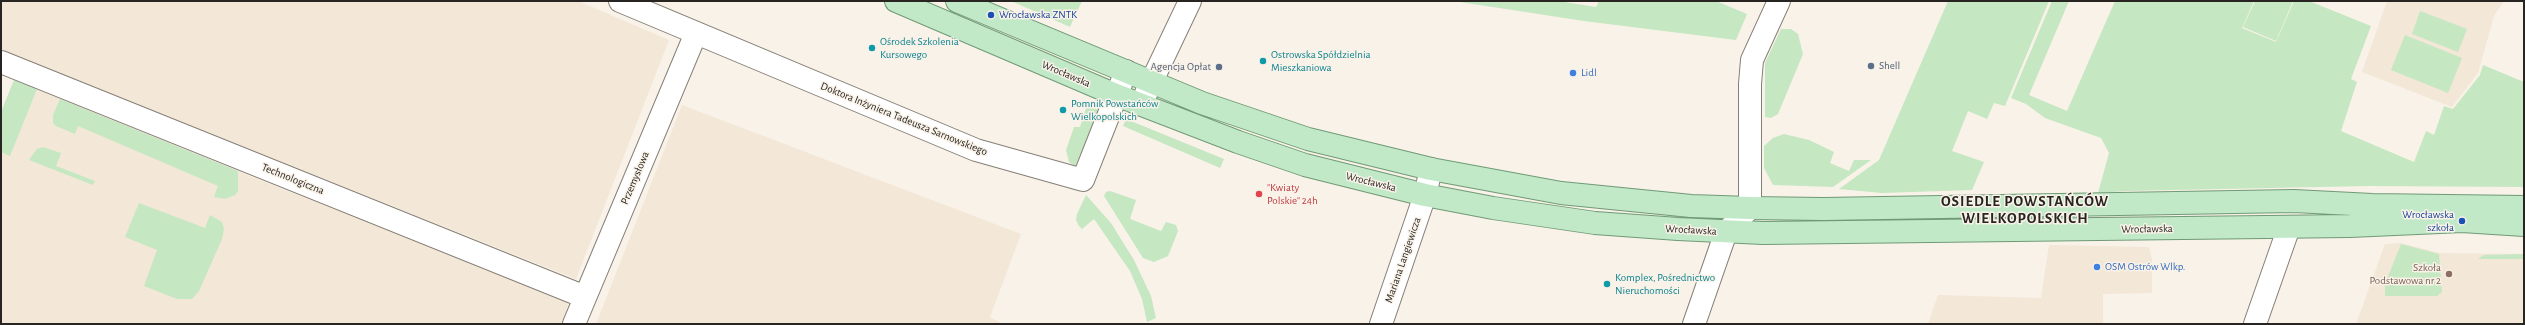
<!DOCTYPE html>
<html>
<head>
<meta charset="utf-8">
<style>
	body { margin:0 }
	#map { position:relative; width:2525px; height:325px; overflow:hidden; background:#f9f2e8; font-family:"Alegreya Sans",sans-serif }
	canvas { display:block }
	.frame { position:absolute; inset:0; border:2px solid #272421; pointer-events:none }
</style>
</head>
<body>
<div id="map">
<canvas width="2525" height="325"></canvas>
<div class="frame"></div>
</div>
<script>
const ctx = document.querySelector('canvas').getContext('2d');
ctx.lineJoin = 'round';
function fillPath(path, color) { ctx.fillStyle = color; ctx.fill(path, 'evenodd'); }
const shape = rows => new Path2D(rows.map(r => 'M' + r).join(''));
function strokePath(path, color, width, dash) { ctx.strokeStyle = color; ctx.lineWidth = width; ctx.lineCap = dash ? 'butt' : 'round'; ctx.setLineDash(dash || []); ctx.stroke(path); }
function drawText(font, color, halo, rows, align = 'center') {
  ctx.font = font + ' "Alegreya Sans",sans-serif'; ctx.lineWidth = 3; ctx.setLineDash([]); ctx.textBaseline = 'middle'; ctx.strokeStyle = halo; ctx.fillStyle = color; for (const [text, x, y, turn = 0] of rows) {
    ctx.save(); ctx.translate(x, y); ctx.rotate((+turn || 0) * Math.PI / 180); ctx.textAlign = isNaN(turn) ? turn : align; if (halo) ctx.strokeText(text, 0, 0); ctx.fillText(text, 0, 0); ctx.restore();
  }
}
fillPath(shape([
	[1,1,578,1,669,40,576,279,1,50],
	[2387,1,2504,1,2494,16,2478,73,2452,107,2362,72],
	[14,80,272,185,570,300,561,324,1,324,1,112],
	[682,105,1021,234,990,317,1003,324,596,324],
	[2401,243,2439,253,2524,254,2524,324,2356,324,2385,244],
	[2049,245,2149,247,2152,259,2152,293,2103,294,2103,324,1928,324,1938,295,2041,298]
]), '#f3e7d7');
fillPath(shape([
	[1011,1,1082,1,1070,27],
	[1558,1,1596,7,1599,1,1716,1,1747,14,1736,40,1584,21,1460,2],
	[1948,1,2049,1,2005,106,1994,103,1987,119,1968,111,1952,151,1984,162,1972,190,1882,193,1839,189,1879,160],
	[2052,1,2069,1,2029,95,2067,111,2115,1,2254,1,2242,28,2276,42,2294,1,2309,1,2371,26,2351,79,2357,82,2341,131,2414,162,2426,131,2434,135,2444,106,2453,109,2480,75,2483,65,2524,82,2524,187,2369,186,2126,191,2098,193,2109,153,2101,138,2045,118,2026,104,2011,98],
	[2255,1,2293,1,2276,41,2243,27],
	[2420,11,2467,29,2458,52,2412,34],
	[1781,29,1791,29,1798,34,1803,54,1778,114,1771,118,1765,117,1765,63],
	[2405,35,2462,58,2448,93,2391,70],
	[14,80,37,89,10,156,1,152,1,112],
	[60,99,238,171,238,191,235,195,225,199,214,197,218,186,78,126,75,134,56,126,53,123,53,115],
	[1087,105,1099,110,1075,167,1069,162,1066,150,1074,127,1080,127],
	[1126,119,1224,159,1220,168,1123,126],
	[1784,134,1809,140,1834,152,1830,163,1849,171,1854,160,1871,160,1833,187,1773,185,1764,168,1764,146,1773,138],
	[43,147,61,153,56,166,95,181,93,185,29,160,37,149],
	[1110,191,1136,200,1130,219,1161,231,1166,222,1176,225,1178,231,1168,256,1154,262,1143,258,1104,196,1106,192],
	[1086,195,1111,223,1134,260,1151,296,1156,318,1147,322,1142,299,1130,271,1094,219,1082,229,1079,226,1076,220,1077,214],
	[139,203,205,228,210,215,222,222,224,229,222,239,199,291,192,299,177,299,144,286,157,250,125,237],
	[2401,244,2439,254,2442,292,2437,296,2385,296,2385,284],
	[2524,254,2524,259,2478,259,2484,255]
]), '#c5e7c1');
const minor = shape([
	[620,1,976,150,1083,180,1126,71],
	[1,62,585,297],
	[1141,104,1190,1],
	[574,324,696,33],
	[1381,324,1425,195,1431,169],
	[1694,324,1726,232,1750,208,1750,84,1752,60,1779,1],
	[2255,324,2289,227]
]);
const major = shape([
	[896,1,1116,95,1238,142,1305,165,1425,195,1493,208,1595,223,1678,229,1763,233,2350,226,2462,221,2524,225],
	[957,1,1202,103,1308,139,1431,169,1561,193,1691,206,1750,208,1824,209,2294,201,2372,205,2524,207]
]);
strokePath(minor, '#867f77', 24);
strokePath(major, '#709a76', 24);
strokePath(minor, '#fff', 22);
strokePath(major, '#c1e9c8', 22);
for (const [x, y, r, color] of [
	[991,15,4,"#1a4fb4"],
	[872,48,4,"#0f9aa8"],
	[1263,61,4,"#0f9aa8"],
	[1871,66,4,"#5c6f8a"],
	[1219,67,4,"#5c6f8a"],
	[1573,73,4,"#3f7fe0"],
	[1063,110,4,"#0f9aa8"],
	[1259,194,4,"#e0444e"],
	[2462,221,4,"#1a4fb4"],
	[2097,267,4,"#3f7fe0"],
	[2449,274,4,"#8d6e63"],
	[1607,284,4,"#0f9aa8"]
]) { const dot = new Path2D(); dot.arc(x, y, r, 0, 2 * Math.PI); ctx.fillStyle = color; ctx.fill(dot); strokePath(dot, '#f9f2e8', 1.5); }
drawText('11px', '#164399', '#f9f2e8', [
	["Wrocławska ZNTK",999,15],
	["Wrocławska",2454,215,"right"],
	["szkoła",2454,228,"right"]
], 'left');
drawText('11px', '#0d838f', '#f9f2e8', [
	["Ośrodek Szkolenia",880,42],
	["Kursowego",880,55],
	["Ostrowska Spółdzielnia",1271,55],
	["Mieszkaniowa",1271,68],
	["Pomnik Powstańców",1071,104],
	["Wielkopolskich",1071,117],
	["Komplex, Pośrednictwo",1615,278],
	["Nieruchomości",1615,291]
], 'left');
drawText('11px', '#4e5e75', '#f9f2e8', [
	["Shell",1879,66],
	["Agencja Opłat",1211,67,"right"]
], 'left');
drawText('11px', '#366cbe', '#f9f2e8', [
	["Lidl",1581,73],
	["OSM Ostrów Wlkp.",2105,267]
], 'left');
drawText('11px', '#272421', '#f9f2e8', [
	["Wrocławska",1066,74,23],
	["Doktora Inżyniera Tadeusza Sarnowskiego",904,119,22],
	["Przemysłowa",635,178,-67],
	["Technologiczna",293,179,22],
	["Wrocławska",1371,182,14],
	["Wrocławska",2147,229,-1],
	["Wrocławska",1691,230,3],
	["Mariana Langiewicza",1403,260,-71]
]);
drawText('11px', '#be3a42', '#f9f2e8', [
	["\"Kwiaty",1267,188],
	["Polskie\" 24h",1267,201]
], 'left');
drawText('11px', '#785e54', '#f9f2e8', [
	["Szkoła",2441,268],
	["Podstawowa nr 2",2441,281]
], 'right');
ctx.letterSpacing = '1px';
drawText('bold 15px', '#272421', '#f9f2e8', [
	["OSIEDLE POWSTAŃCÓW",2025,201],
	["WIELKOPOLSKICH",2025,218]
]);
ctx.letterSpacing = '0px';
</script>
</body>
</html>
